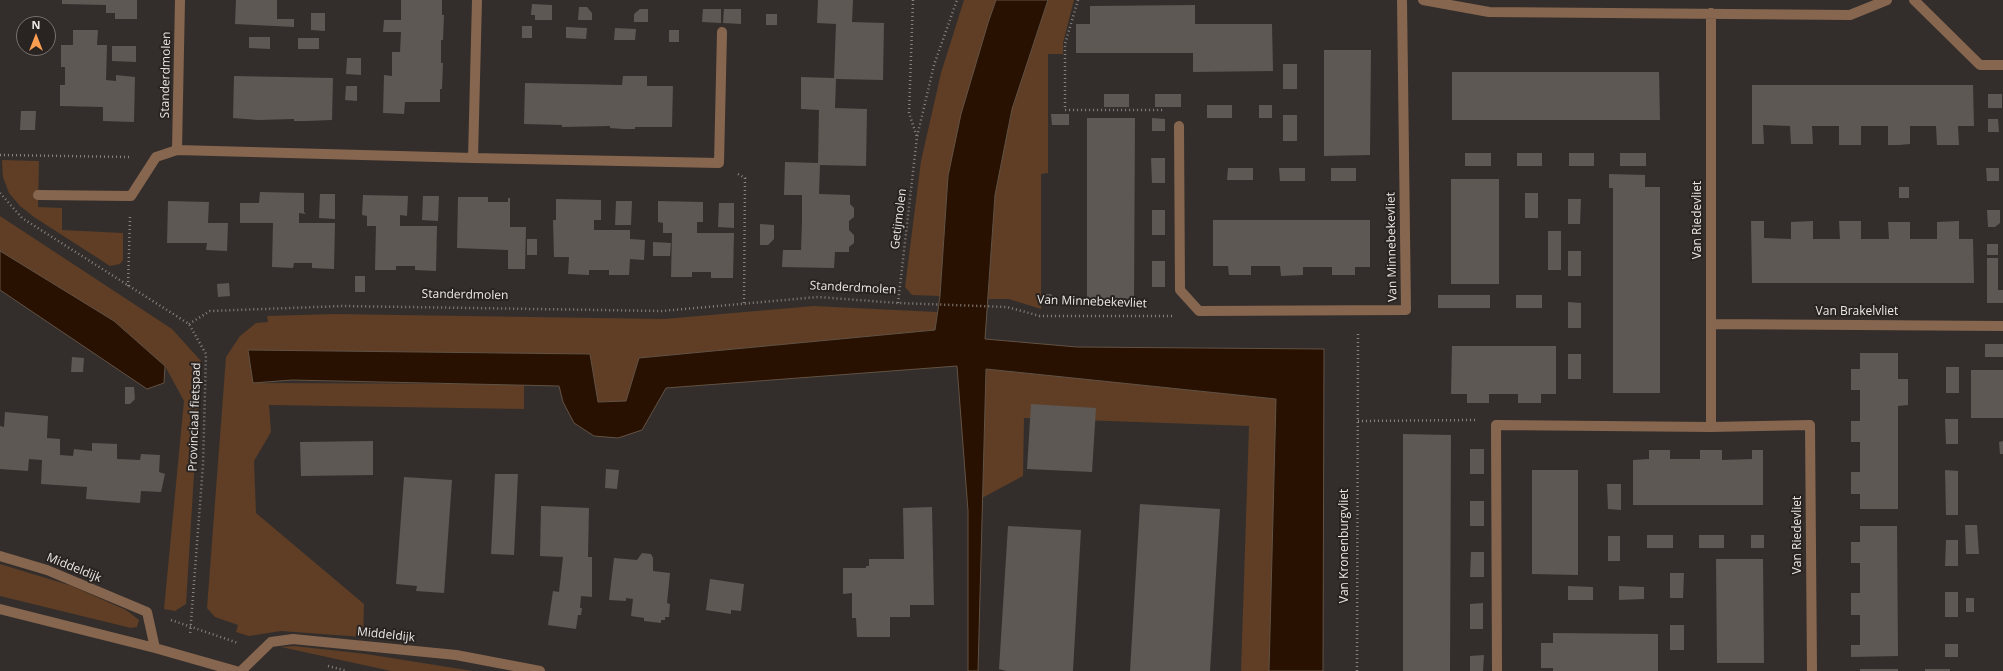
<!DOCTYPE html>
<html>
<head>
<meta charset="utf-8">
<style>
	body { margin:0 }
	#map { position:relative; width:2003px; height:671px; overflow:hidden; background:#332e2b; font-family:"Open Sans",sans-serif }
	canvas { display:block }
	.north { position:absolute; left:16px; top:16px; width:40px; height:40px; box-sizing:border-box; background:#292421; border:1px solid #77726f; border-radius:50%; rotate:0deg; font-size:11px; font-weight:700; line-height:16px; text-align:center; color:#ebe8e5 }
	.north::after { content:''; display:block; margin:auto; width:14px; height:18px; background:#fb9e51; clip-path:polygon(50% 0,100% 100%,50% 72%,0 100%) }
</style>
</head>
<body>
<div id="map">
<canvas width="2003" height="671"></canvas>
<div class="north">N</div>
</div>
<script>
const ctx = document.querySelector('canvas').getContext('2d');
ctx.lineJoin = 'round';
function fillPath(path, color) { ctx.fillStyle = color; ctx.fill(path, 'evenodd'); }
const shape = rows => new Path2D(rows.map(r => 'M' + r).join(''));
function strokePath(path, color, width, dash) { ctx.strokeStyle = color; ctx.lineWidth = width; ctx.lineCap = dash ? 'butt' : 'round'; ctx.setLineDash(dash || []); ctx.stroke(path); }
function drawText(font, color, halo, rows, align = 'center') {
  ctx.font = font + ' "Open Sans",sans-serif'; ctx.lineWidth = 4; ctx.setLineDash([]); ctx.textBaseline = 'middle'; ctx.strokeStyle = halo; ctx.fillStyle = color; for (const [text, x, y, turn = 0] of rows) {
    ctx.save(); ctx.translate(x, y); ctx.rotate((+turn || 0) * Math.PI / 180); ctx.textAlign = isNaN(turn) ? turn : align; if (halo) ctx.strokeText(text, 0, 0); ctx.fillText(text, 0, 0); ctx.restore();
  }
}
fillPath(shape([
	[964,0,996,0,988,23,948,176,940,296,912,295,905,287,921,161,941,73],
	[1048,0,1074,0,1063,43,1063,54,1048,54,1048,173,1041,174,1041,309,1009,299,988,299,995,195,1012,109],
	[2,160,39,161,38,207,62,208,62,230,123,233,123,260,120,264,110,266,34,217,20,206,9,193,3,177],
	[0,216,172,329,201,361,186,604,175,611,164,609,184,401,165,366,114,321,0,251],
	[814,306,937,312,935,330,639,358,626,401,598,402,590,354,248,350,254,383,524,384,524,409,269,405,271,432,254,461,256,513,364,604,363,637,281,631,249,636,236,632,238,625,215,617,207,608,226,357,240,336,256,323,268,322,267,316,334,314,664,319],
	[986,369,1277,399,1269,671,1241,671,1249,426,1024,418,1023,476,982,498],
	[0,564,72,586,126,610,139,620,137,627,131,628,0,596],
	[294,646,366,654,473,671,391,671,281,647]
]), '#5f3e25');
const water = shape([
	[996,0,1048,0,1012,109,995,195,985,339,1077,347,1324,349,1323,671,1269,671,1276,399,986,369,978,671,968,671,968,511,957,366,666,388,642,430,618,438,594,436,574,423,563,402,559,386,292,380,253,383,248,350,590,354,598,402,626,401,639,358,935,330,940,296,948,176,961,114,988,23,996,0],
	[0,251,114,321,165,366,164,383,147,389,0,290,0,251]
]);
fillPath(water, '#281100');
strokePath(water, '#625245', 1);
fillPath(shape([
	[62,0,137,0,137,19,115,19,115,13,106,13,106,5,62,4],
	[236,0,277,0,277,19,294,19,294,27,235,24],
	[401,0,442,0,442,15,444,15,443,40,441,40,441,63,443,63,442,89,440,89,440,102,405,102,404,114,383,113,384,75,392,76,392,52,400,52,401,32,383,32,384,20,401,20],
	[818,0,853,0,852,22,884,23,883,80,836,79,835,108,867,109,866,166,820,165,819,194,850,195,850,204,854,208,854,217,849,221,849,230,854,235,854,243,849,247,849,252,835,252,834,268,782,267,783,250,801,250,802,222,802,195,784,195,785,162,818,163,819,110,801,109,801,77,834,78,836,24,817,23],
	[532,4,552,5,552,20,535,20,535,15,531,15],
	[1195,5,1195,24,1272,24,1273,71,1193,72,1193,53,1076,53,1076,24,1090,24,1090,6],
	[579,7,587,7,592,13,592,20,578,20],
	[640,9,648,9,648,22,634,22,634,14],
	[703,9,721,9,721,23,702,22],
	[724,9,741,9,741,24,723,23],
	[311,13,325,13,325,31,311,30],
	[766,14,777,14,777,25,766,25],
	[522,26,532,26,532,38,522,38],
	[566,27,587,28,586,39,566,38],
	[615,28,636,29,635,40,614,40],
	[73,30,98,30,97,45,107,45,106,80,116,81,116,75,135,77,134,122,103,121,103,107,60,106,60,85,65,85,65,67,61,67,61,45,73,45],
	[669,30,679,30,679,42,669,42],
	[249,37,270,37,270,49,249,48],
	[298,38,319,38,319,49,298,49],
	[112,46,136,46,136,62,112,61],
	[1324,50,1371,50,1370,155,1324,156],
	[347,58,361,58,361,75,346,74],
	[1283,64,1297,64,1297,89,1283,89],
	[1452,72,1659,72,1660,120,1452,120],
	[234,76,333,78,332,120,307,121,294,121,294,119,258,120,233,118],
	[623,76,647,76,647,86,673,86,672,127,635,127,635,129,623,129,610,128,610,126,562,127,562,125,524,124,525,83,622,85],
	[1752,85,1973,85,1974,126,1958,126,1959,145,1937,145,1936,126,1910,126,1910,144,1899,145,1888,145,1888,126,1861,126,1861,145,1839,145,1839,126,1812,126,1813,144,1791,144,1790,126,1763,125,1764,144,1752,144],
	[346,86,357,86,357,101,345,100],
	[1104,94,1129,94,1129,107,1104,107],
	[1155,94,1181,94,1181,107,1155,107],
	[1988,94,2002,94,2002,108,1988,108],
	[1207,105,1232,105,1232,118,1207,118],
	[1259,105,1272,105,1272,118,1259,118],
	[21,111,36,111,35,130,20,130],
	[1051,114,1069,114,1069,125,1052,125],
	[1283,115,1297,115,1297,141,1283,141],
	[1087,118,1135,118,1134,301,1087,301],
	[1152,118,1165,119,1165,131,1152,131],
	[1988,119,1998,119,1999,132,1988,132],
	[1465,153,1491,153,1491,166,1465,166],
	[1517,153,1542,153,1542,166,1517,166],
	[1569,153,1594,153,1594,166,1569,166],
	[1620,153,1646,153,1646,166,1620,166],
	[1151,158,1165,158,1165,183,1152,183],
	[1228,168,1253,168,1253,180,1227,180],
	[1279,168,1305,168,1305,181,1280,181],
	[1331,168,1356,168,1356,181,1331,181],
	[1986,168,1999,168,1999,181,1987,181],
	[1609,174,1645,175,1645,187,1660,187,1660,393,1613,393,1613,188,1609,188],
	[1451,179,1499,179,1499,284,1451,284],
	[1899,187,1909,187,1909,198,1899,198],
	[260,192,304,193,304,212,306,214,299,213,299,223,335,223,334,269,312,268,312,263,294,263,293,268,272,267,273,223,240,223,240,203,259,203],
	[1525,193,1538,193,1538,218,1525,218],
	[320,194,335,194,335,219,319,218],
	[363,195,408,196,407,216,400,215,400,226,437,226,436,271,415,270,415,266,396,266,396,270,375,270,376,226,367,226,367,216,362,215],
	[423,196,439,196,438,221,422,220],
	[458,197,488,197,488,202,508,202,508,198,510,198,510,227,526,227,525,269,508,269,508,250,457,248],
	[556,199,601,200,601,220,594,220,594,230,630,230,630,239,645,240,644,260,630,259,629,275,609,275,609,270,589,270,589,275,568,274,569,257,554,257,553,220,556,220],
	[1568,199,1581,199,1580,224,1568,224],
	[168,201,209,202,208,223,228,223,227,251,206,250,207,243,167,243],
	[616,201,632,201,631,225,615,225],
	[658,201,703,202,703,222,697,222,697,233,734,233,733,278,711,278,711,272,692,272,692,277,671,277,672,233,663,233,663,223,658,222],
	[719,203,734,203,734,228,718,227],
	[1152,210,1165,210,1165,235,1152,235],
	[1987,210,2000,210,2000,223,1995,227,1988,227],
	[1213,220,1370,220,1370,267,1355,267,1355,275,1332,275,1332,267,1303,267,1303,275,1281,276,1280,266,1251,266,1251,275,1229,275,1228,266,1213,266],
	[1751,221,1764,221,1764,238,1791,239,1791,222,1813,221,1813,239,1840,239,1839,221,1861,221,1861,239,1889,239,1888,222,1910,222,1910,239,1937,239,1937,222,1959,221,1959,239,1973,239,1974,283,1752,283],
	[760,224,774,225,774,239,768,245,760,245],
	[1548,231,1561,231,1561,270,1548,270],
	[527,239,537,239,537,255,527,255],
	[653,242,671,243,670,256,653,256],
	[1987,244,1998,244,1998,255,1987,255],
	[1568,251,1581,251,1581,276,1568,276],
	[1987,258,1998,258,1998,290,2003,290,2003,303,1987,303],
	[1152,261,1165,261,1165,287,1152,287],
	[355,276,365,276,365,292,355,292],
	[229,283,230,296,218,297,217,284],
	[1045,294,1051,294,1055,299,1055,304,1046,304],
	[1438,295,1490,295,1490,308,1438,308],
	[1516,295,1542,295,1542,308,1516,308],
	[1568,302,1581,303,1581,328,1568,328],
	[1985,344,2003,344,2003,357,1985,357],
	[1452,346,1556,346,1556,394,1541,394,1541,403,1518,403,1518,394,1489,394,1489,403,1467,403,1467,394,1451,394],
	[1860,353,1898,353,1898,379,1908,379,1908,405,1898,406,1898,509,1860,509,1860,494,1851,494,1851,472,1860,472,1860,442,1851,442,1851,421,1860,421,1860,390,1851,390,1851,369,1860,369],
	[1568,354,1581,354,1581,379,1568,379],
	[72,357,84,358,83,372,71,372],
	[1946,367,1959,367,1959,393,1946,393],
	[1971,370,2003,370,2003,418,1971,418],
	[125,387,134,387,135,399,130,404,125,404],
	[1031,404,1096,408,1092,472,1027,469],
	[5,412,48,416,47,438,60,439,60,455,73,456,74,449,92,451,92,443,117,444,117,459,140,460,141,454,160,455,159,472,165,474,161,492,141,491,140,503,86,499,87,487,41,484,42,460,29,459,28,471,0,469,0,426,4,427],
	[1945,419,1958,419,1958,444,1946,444],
	[1403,434,1451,435,1450,671,1403,671],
	[373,441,373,475,301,476,300,442],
	[2003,441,2003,454,2000,454,1999,442],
	[1470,449,1484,449,1484,474,1470,474],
	[1649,450,1670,450,1670,459,1700,459,1700,450,1722,450,1722,460,1752,459,1752,450,1763,450,1763,505,1633,505,1633,460,1649,459],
	[606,469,619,470,617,489,605,488],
	[1532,470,1578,470,1578,575,1532,574],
	[1945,470,1958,471,1958,515,1946,515],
	[495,474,518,474,514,555,491,554],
	[404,477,452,480,444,593,416,591,417,586,396,584],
	[1607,484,1621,484,1621,510,1608,509],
	[1470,501,1484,501,1484,526,1470,526],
	[1140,504,1220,509,1210,671,1130,671],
	[541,506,589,508,588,557,592,557,592,597,581,596,580,608,582,608,581,615,578,615,576,629,548,625,553,591,559,592,563,557,540,556],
	[932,507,934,605,910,605,910,617,890,617,890,637,857,637,856,618,852,618,852,593,843,594,843,568,866,568,866,566,869,566,869,559,904,559,903,508],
	[1965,525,1977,525,1979,554,1966,554],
	[1008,526,1081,530,1073,671,1006,671,999,669],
	[1860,526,1897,526,1898,656,1851,657,1851,645,1860,645,1860,615,1851,615,1851,593,1860,593,1860,563,1851,563,1851,542,1860,542],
	[1647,535,1673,535,1673,548,1647,548],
	[1699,535,1724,535,1724,548,1699,548],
	[1751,535,1764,535,1764,548,1751,548],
	[1608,536,1620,536,1620,561,1608,561],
	[1946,540,1958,540,1958,566,1945,566],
	[1471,552,1484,552,1484,577,1470,577],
	[642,553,651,554,653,558,653,571,670,573,667,603,670,604,669,617,665,617,665,620,661,620,661,623,644,621,644,618,631,616,633,599,626,598,626,601,609,600,614,558,637,560],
	[1716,559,1763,559,1764,663,1717,663],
	[1670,573,1684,573,1683,598,1670,598],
	[710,579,744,584,741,611,731,610,731,614,706,610],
	[1568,586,1593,587,1593,600,1568,600],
	[1619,586,1644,587,1644,599,1619,600],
	[1945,592,1958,592,1958,617,1945,617],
	[1966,598,1974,598,1974,612,1966,612],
	[1483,603,1483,629,1470,629,1470,604],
	[1670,625,1684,625,1684,650,1670,650],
	[1553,633,1658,634,1658,671,1553,671,1553,668,1541,668,1541,643,1553,643],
	[1945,644,1958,644,1958,657,1945,657],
	[1484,655,1483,671,1470,671,1470,656],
	[1860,669,1898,669,1898,671,1860,671],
	[1925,669,1950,669,1950,671,1925,671]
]), '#5d5854');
strokePath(shape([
	[913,0,909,113,917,137],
	[1078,0,1065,44,1065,110,1163,110],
	[0,155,129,157],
	[738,174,745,178,744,305],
	[0,193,22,218,189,324,206,354,203,465,190,635],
	[128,286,130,217],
	[898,303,917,137,934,65,957,0],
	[189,324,210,311,343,306,662,311,818,297,898,303,1007,307,1040,316,1173,316],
	[1358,421,1476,420],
	[171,620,238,643],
	[328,666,347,671],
	[1357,671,1358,332]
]), '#878380', 2.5, [1, 3]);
strokePath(shape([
	[180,0,177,150,473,158],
	[477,0,473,158,719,163,722,32],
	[1423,0,1489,12,1850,15,1887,0],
	[1914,0,1980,65,2003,65],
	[1711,13,1711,427,1810,425,1812,671],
	[1179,126,1180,290,1199,311,1406,310,1402,0],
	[38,195,131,196,156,157,177,150],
	[1711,324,2003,326],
	[0,556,47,570,147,612,155,648],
	[0,609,155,648,236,671],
	[241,671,271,642,293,639,456,655,540,671],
	[1497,671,1496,425,1711,427]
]), '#87664f', 10);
drawText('12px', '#ebe8e5', '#292421', [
	["Standerdmolen",166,75,-89],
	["Getijmolen",899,219,-83],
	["Van Riedevliet",1698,220,-90],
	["Van Minnebekevliet",1392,247,-91],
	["Standerdmolen",853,288,3],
	["Standerdmolen",465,295,1],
	["Van Minnebekevliet",1092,302,2],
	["Van Brakelvliet",1857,312],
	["Provinciaal fietspad",195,417,-88],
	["Van Riedevliet",1798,535,-90],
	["Van Kronenburgvliet",1345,546,-90],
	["Middeldijk",74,568,22],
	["Middeldijk",386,635,6]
]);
</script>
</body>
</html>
